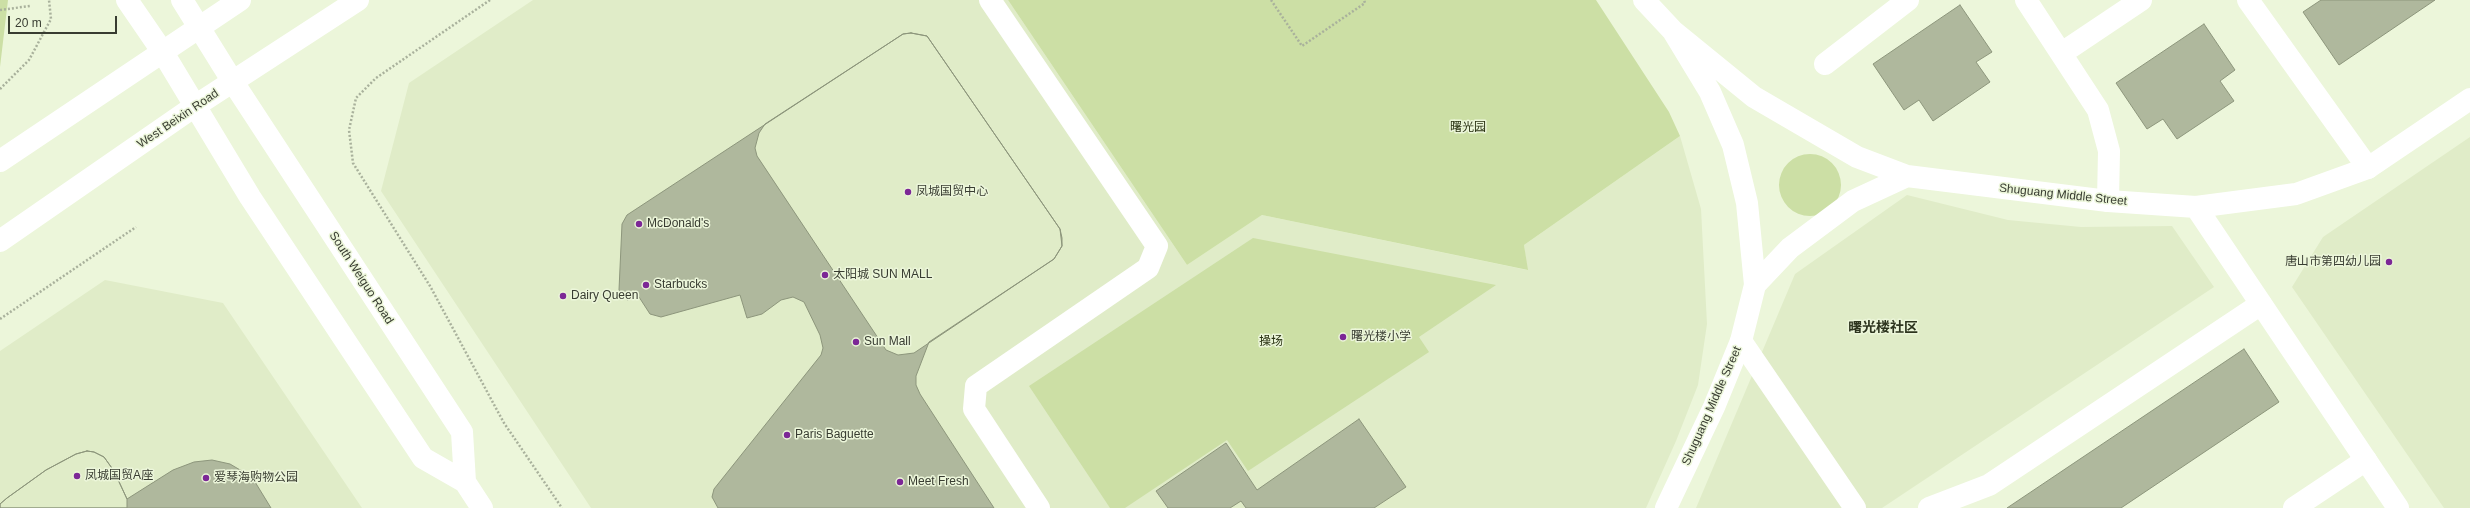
<!DOCTYPE html>
<html>
<head>
<meta charset="utf-8">
<style>
	body { margin:0 }
	#map { position:relative; width:2470px; height:508px; overflow:hidden; background:#ecf6da; font-family:Arial,sans-serif }
	canvas { display:block }
	.scale { position:absolute; left:8px; top:16px; width:109px; height:18px; box-sizing:border-box; border:2px solid #383c31; border-top:0; padding-left:5px; font-size:12px; line-height:14px; white-space:nowrap; color:#383c31; -webkit-text-stroke:3px #ecf6da; paint-order:stroke }
</style>
</head>
<body>
<div id="map">
<canvas width="2470" height="508"></canvas>
<div class="scale">20 m</div>
</div>
<script>
const ctx = document.querySelector('canvas').getContext('2d');
ctx.lineJoin = 'round';
function fillPath(path, color) { ctx.fillStyle = color; ctx.fill(path, 'evenodd'); }
const shape = rows => new Path2D(rows.map(r => 'M' + r).join(''));
function strokePath(path, color, width, dash) { ctx.strokeStyle = color; ctx.lineWidth = width; ctx.lineCap = dash ? 'butt' : 'round'; ctx.setLineDash(dash || []); ctx.stroke(path); }
function drawText(font, color, halo, rows, align = 'center') {
  ctx.font = font + ' Arial,"Noto Sans SC",sans-serif'; ctx.lineWidth = 3; ctx.setLineDash([]); ctx.textBaseline = 'middle'; ctx.strokeStyle = halo; ctx.fillStyle = color; for (const [text, x, y, turn = 0] of rows) {
    ctx.save(); ctx.translate(x, y); ctx.rotate((+turn || 0) * Math.PI / 180); ctx.textAlign = isNaN(turn) ? turn : align; if (halo) ctx.strokeText(text, 0, 0); ctx.fillText(text, 0, 0); ctx.restore();
  }
}
fillPath(shape([
	[533,0,1008,0,1187,265,1262,215,1527,270,1524,245,1680,136,1701,209,1707,324,1698,385,1676,441,1646,508,591,508,381,191,409,83],
	[2470,137,2470,508,2444,508,2292,287,2323,237],
	[1907,195,2008,220,2081,227,2172,226,2214,287,1882,508,1696,508,1795,274],
	[105,280,223,303,362,508,0,508,0,351]
]), '#e0ecc8');
fillPath(shape([
	[0,0,8,0,0,67],
	[1008,0,1596,0,1669,112,1680,136,1524,245,1528,270,1262,215,1187,265],
	'1779 185a31 31 0 1 1 62 0a31 31 0 1 1-62 0Z',
	[1253,238,1496,285,1419,337,1429,352,1248,471,1227,440,1125,508,1110,508,1029,386]
]), '#ccdfa5');
const building = shape([
	[2321,0,2435,0,2339,65,2303,12,2321,0],
	[1960,5,1992,52,1976,62,1990,82,1933,121,1919,100,1904,110,1873,64,1960,5],
	[2204,24,2235,70,2220,81,2234,101,2177,139,2163,119,2147,129,2116,83,2204,24],
	[911,33,927,36,1060,229,1062,246,1054,259,914,353,898,355,886,350,757,156,755,148,759,133,765,124,903,34,911,33],
	[911,33,927,36,1060,229,1062,238,1062,246,1054,259,929,342,916,376,916,385,920,394,994,508,718,508,712,497,714,489,821,355,823,348,820,335,804,302,793,297,781,300,762,314,747,318,740,295,661,317,650,314,639,297,627,300,619,290,622,224,627,215,903,34,911,33],
	[2244,349,2279,402,2121,508,2007,508,2244,349],
	[1359,419,1406,487,1374,508,1246,508,1241,501,1230,508,1168,508,1156,491,1226,443,1257,490,1359,419],
	[87,451,94,452,104,457,114,471,127,499,173,470,194,462,212,460,230,464,252,477,271,508,0,508,0,504,7,498,46,470,76,454,87,451],
	[87,451,94,452,104,457,114,471,127,499,127,508,0,508,0,504,7,498,46,470,76,454,87,451]
]);
fillPath(building, '#afb89d');
strokePath(building, '#8d967c', 1);
strokePath(shape([
	[490,0,376,78,356,98,349,130,353,163,430,286,504,423,562,508],
	[1271,0,1302,46,1365,3,1364,0],
	[0,10,30,6],
	[0,89,29,60,51,19,49,0],
	[0,319,136,227]
]), '#a9b19c', 2.5, [2, 2]);
strokePath(shape([
	[990,0,1157,246,1148,268,976,386,974,409,1039,508],
	[2026,0,2098,110,2109,151,2108,201],
	[2248,0,2368,168],
	[2062,53,2141,0],
	[1825,64,1908,0],
	[1741,341,1855,508],
	[1929,508,1989,485,2261,304],
	[2294,508,2366,460]
]), '#fff', 22);
strokePath(shape([
	[1644,0,1673,31,1710,92,1733,145,1747,203,1755,285,1741,341,1714,407,1666,508],
	[1673,31,1754,97,1857,157,1907,176,2108,201,2196,207,2296,194,2368,168,2470,99],
	[2196,207,2398,508],
	[1755,285,1790,248,1853,201,1907,176]
]), '#fff', 22);
strokePath(shape([
	[127,0,162,51,250,197,423,458,465,482,482,508],
	[182,0,233,82,462,432,465,482]
]), '#fff', 22);
strokePath(shape([
	[0,161,240,0],
	[0,241,195,106,358,0]
]), '#fff', 22);
for (const [x, y, r, color] of [
	[908,192,4,"#7c2796"],
	[639,224,4,"#7c2796"],
	[2389,262,4,"#7c2796"],
	[825,275,4,"#7c2796"],
	[646,285,4,"#7c2796"],
	[563,296,4,"#7c2796"],
	[1343,337,4,"#7c2796"],
	[856,342,4,"#7c2796"],
	[787,435,4,"#7c2796"],
	[77,476,4,"#7c2796"],
	[206,478,4,"#7c2796"],
	[900,482,4,"#7c2796"]
]) { const dot = new Path2D(); dot.arc(x, y, r, 0, 2 * Math.PI); ctx.fillStyle = color; ctx.fill(dot); strokePath(dot, '#ecf6da', 1.5); }
drawText('12px', '#383c31', '#ecf6da', [
	["West Beixin Road",178,119,-34],
	["Shuguang Middle Street",2063,195,6],
	["South Weiguo Road",361,278,57],
	["Shuguang Middle Street",1712,406,-66]
]);
drawText('12px', '#283111', '#ecf6da', [
	["曙光园",1468,128],
	["操场",1271,342]
]);
drawText('12px', '#383c31', '#ecf6da', [
	["凤城国贸中心",916,192],
	["McDonald's",647,224],
	["唐山市第四幼儿园",2381,262,"right"],
	["太阳城 SUN MALL",833,275],
	["Starbucks",654,285],
	["Dairy Queen",571,296],
	["曙光楼小学",1351,337],
	["Sun Mall",864,342],
	["Paris Baguette",795,435],
	["凤城国贸A座",85,476],
	["爱琴海购物公园",214,478],
	["Meet Fresh",908,482]
], 'left');
drawText('bold 14px', '#2d341e', '#ecf6da', [
	["曙光楼社区",1883,328]
]);
</script>
</body>
</html>
